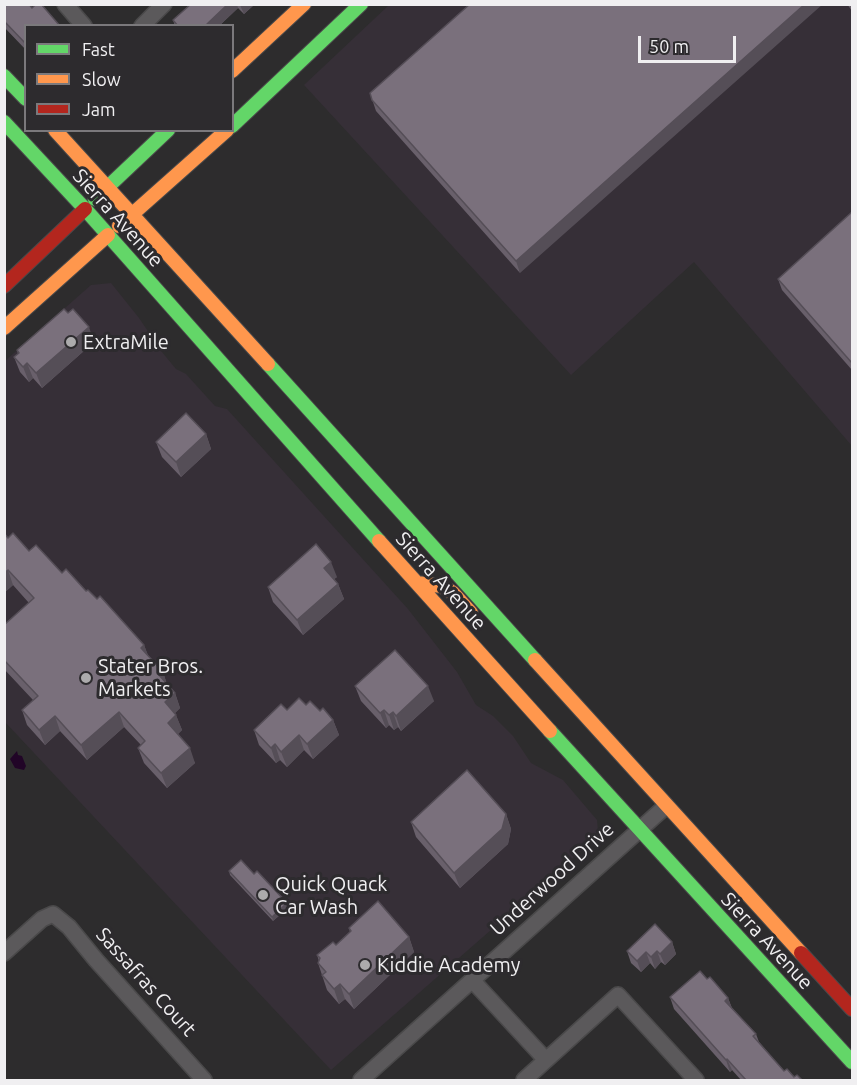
<!DOCTYPE html>
<html>
<head>
<meta charset="utf-8">
<style>
	body { margin:0 }
	#map { position:relative; width:857px; height:1085px; overflow:hidden; background:#2d2c2d; font-family:Ubuntu,sans-serif }
	canvas { display:block }
	.frame { position:absolute; inset:0; border:6px solid #f0eff1; pointer-events:none }
	.legend { position:absolute; left:24px; top:24px; width:210px; height:108px; box-sizing:border-box; background:#2d2b2e; border:2px solid #7b797c; margin:0; padding:8px 10px; list-style:none; font-size:18px; color:#f0eff1 }
	.legend li { display:flex; align-items:center; gap:12px; height:30px }
	.legend b { width:30px; border:2px solid #7b797c }
	.scale { position:absolute; left:638px; top:36px; width:98px; height:27px; box-sizing:border-box; border:3px solid #f0eff1; border-top:0; padding-left:8px; font-size:18px; line-height:21px; white-space:nowrap; color:#f0eff1; -webkit-text-stroke:4px #2d2b2e; paint-order:stroke }
</style>
</head>
<body>
<div id="map">
<canvas width="857" height="1085"></canvas>
<div class="frame"></div>
<ul class="legend">
<li><b style="height:8px;background:#63d668"></b>Fast</li>
<li><b style="height:8px;background:#ff974d"></b>Slow</li>
<li><b style="height:8px;background:#b3261e"></b>Jam</li>
</ul>
<div class="scale">50 m</div>
</div>
<script>
const ctx = document.querySelector('canvas').getContext('2d');
ctx.lineJoin = 'round';
function fillPath(path, color) { ctx.fillStyle = color; ctx.fill(path, 'evenodd'); }
const shape = rows => new Path2D(rows.map(r => 'M' + r).join(''));
function strokePath(path, color, width, dash) { ctx.strokeStyle = color; ctx.lineWidth = width; ctx.lineCap = dash ? 'butt' : 'round'; ctx.setLineDash(dash || []); ctx.stroke(path); }
function drawText(font, color, halo, rows, align = 'center') {
  ctx.font = font + ' Ubuntu,sans-serif'; ctx.lineWidth = 6; ctx.setLineDash([]); ctx.textBaseline = 'middle'; ctx.strokeStyle = halo; ctx.fillStyle = color; for (const [text, x, y, turn = 0] of rows) {
    ctx.save(); ctx.translate(x, y); ctx.rotate((+turn || 0) * Math.PI / 180); ctx.textAlign = isNaN(turn) ? turn : align; if (halo) ctx.strokeText(text, 0, 0); ctx.fillText(text, 0, 0); ctx.restore();
  }
}
fillPath(shape([
	[389,5,852,5,852,446,694,262,571,375,304,85],
	[111,283,139,318,162,352,176,369,186,374,215,406,227,409,408,609,457,672,476,705,493,716,513,736,531,763,563,780,597,820,598,831,596,838,331,1070,5,722,5,361,91,285]
]), '#362f37');
fillPath(shape([
	[17,751,18,755,22,756,26,766,24,770,15,768,10,759]
]), '#210527');
const street = shape([
	[65,4,84,26],
	[142,26,164,4],
	[4,953,42,919,53,914,69,927,96,960,204,1080],
	[472,980,546,1060],
	[361,1080,666,806],
	[524,1080,618,995,696,1080]
]);
const fast = shape([
	[4,76,26,99],
	[4,122,85,209,379,541],
	[232,126,361,4],
	[95,199,168,130],
	[268,364,535,660],
	[550,731,852,1062]
]);
const slow = shape([
	[232,71,304,4],
	[55,130,268,364],
	[119,226,227,130],
	[4,328,108,235],
	[379,541,550,731],
	[417,583,442,586,453,593,471,613],
	[535,660,801,953]
]);
const jam = shape([
	[4,286,85,209],
	[801,953,852,1009]
]);
strokePath(street, '#4a494a', 18);
strokePath(fast, '#4a494a', 16);
strokePath(slow, '#4a494a', 16);
strokePath(jam, '#4a494a', 16);
strokePath(street, '#5b595b', 15);
strokePath(fast, '#63d668', 14);
strokePath(slow, '#ff974d', 14);
strokePath(jam, '#b3261e', 14);
fillPath(shape([
	[4,4,32,8,26,26,26,50,4,27],
	[191,4,255,4,244,14,238,8,219,26,175,26,173,20],
	[470,4,520,273,376,111,370,93],
	[847,4,852,4,852,11],
	[852,212,852,370,782,290,778,279],
	[94,342,42,388,33,378,29,382,20,372,14,357,18,354,17,350],
	[206,434,211,449,181,477,162,457,156,442],
	[8,538,62,573,97,599,144,645,148,656,163,672,167,685,175,693,180,708,175,713,182,730,178,734,195,763,167,788,144,763,138,748,141,745,124,727,87,760,60,731,45,745,27,725,22,710,33,700,4,669,4,625,29,603,13,585,4,593],
	[337,577,334,579,338,584,344,599,303,635,273,602,268,587],
	[355,686,434,701,401,731,398,727,394,730,389,725,386,728,361,701],
	[306,705,320,711,333,720,339,735,313,759,304,750,287,767,280,760,276,763,259,745,254,730,287,710],
	[506,814,511,829,508,844,460,888,416,837,411,822],
	[229,871,254,874,289,907,273,921,230,875],
	[349,928,409,937,414,952,354,1009,345,999,339,1004,327,990,318,963,319,961,317,955,336,945,350,932],
	[672,942,676,954,665,965,661,962,655,969,650,963,641,972,631,963,627,951],
	[707,979,728,998,732,1008,756,1034,759,1042,784,1071,802,1080,741,1080,732,1070,730,1072,674,1009,670,997]
]), '#69606b');
fillPath(shape([
	[228,4,237,4,238,8,219,26,208,26,207,24],
	[241,4,255,4,244,14,240,5],
	[805,4,823,4,520,273,516,261],
	[89,327,94,342,42,388,36,373],
	[27,363,33,378,29,382,23,367],
	[206,434,211,449,181,477,176,462],
	[331,562,337,577,329,583,324,568],
	[8,570,13,585,4,593,4,573],
	[338,584,344,599,303,635,297,620],
	[144,645,150,660,141,648],
	[163,672,168,687,159,675],
	[428,686,434,701,401,731,396,716],
	[175,693,180,708,170,717,165,702],
	[384,710,389,725,386,728,380,713],
	[119,712,124,727,87,760,81,745],
	[393,712,398,727,394,730,389,715],
	[176,715,182,730,173,738,168,723],
	[55,716,60,731,45,745,39,730],
	[333,720,339,735,313,759,307,744],
	[299,735,304,750,287,767,281,752],
	[275,744,280,760,276,763,271,748],
	[190,748,195,763,167,788,161,773],
	[506,814,511,829,508,844,460,888,454,873],
	[287,903,289,907,273,921,272,917],
	[409,937,414,952,354,1009,349,994],
	[672,942,676,954,665,965,660,954],
	[657,951,661,962,655,969,651,957],
	[646,952,650,963,641,972,637,961],
	[340,984,345,999,339,1004,334,989],
	[728,998,732,1009,725,1001],
	[727,1059,732,1070,730,1072,726,1060]
]), '#554e57');
const building = shape([
	[4,4,29,4,32,8,36,4,41,4,60,26,26,26,26,44,4,21,4,4],
	[191,4,228,4,207,24,209,26,178,26,173,20,191,4],
	[470,4,805,4,516,261,372,100,370,93,470,4],
	[852,212,852,363,778,279,852,212],
	[64,309,68,313,73,309,89,327,36,373,27,363,23,367,14,357,19,353,17,350,64,309],
	[186,413,206,434,176,462,156,442,186,413],
	[4,533,8,538,13,533,29,551,36,545,62,573,66,569,86,591,88,590,97,599,100,596,144,645,141,648,163,672,159,675,175,693,165,702,176,715,168,723,190,748,161,773,138,748,145,741,119,712,81,745,55,716,39,730,22,710,38,696,4,660,4,625,34,598,8,570,4,573,4,533],
	[316,544,331,562,324,568,338,584,297,620,268,587,316,544],
	[395,650,428,686,396,716,393,712,389,715,384,710,380,713,355,686,395,650],
	[299,698,306,705,310,701,320,711,323,708,333,720,307,744,299,735,281,752,275,744,271,748,254,730,281,704,287,710,299,698],
	[467,770,506,814,502,829,454,873,411,822,467,770],
	[241,860,254,874,257,871,287,903,272,917,229,871,241,860],
	[378,901,409,937,349,994,340,984,334,989,322,975,326,972,318,963,320,958,317,955,333,942,336,945,351,931,349,928,378,901],
	[655,924,672,942,660,954,657,951,651,957,646,952,637,961,627,951,655,924],
	[700,971,707,979,710,977,728,998,725,1001,756,1034,753,1036,784,1071,787,1069,794,1077,797,1075,802,1080,746,1080,727,1059,726,1060,670,997,700,971]
]);
fillPath(building, '#7a707c');
strokePath(building, '#554e57', 1.5);
for (const [x, y, r, color] of [
	[71,342,6,"#acabac"],
	[86,678,6,"#acabac"],
	[263,895,6,"#acabac"],
	[365,965,6,"#acabac"]
]) { const dot = new Path2D(); dot.arc(x, y, r, 0, 2 * Math.PI); ctx.fillStyle = color; ctx.fill(dot); strokePath(dot, '#2d2b2e', 2); }
drawText('20px', '#f0eff1', '#2d2b2e', [
	["Sierra Avenue",118,218,48],
	["Sierra Avenue",441,581,48],
	["Underwood Drive",552,879,-42],
	["Sierra Avenue",767,941,47],
	["Sassafras Court",146,982,48]
]);
drawText('20px', '#f0eff1', '#2d2b2e', [
	["ExtraMile",83,342],
	["Stater Bros.",98,666],
	["Markets",98,689],
	["Quick Quack",275,884],
	["Car Wash",275,907],
	["Kiddie Academy",377,965]
], 'left');
</script>
</body>
</html>
